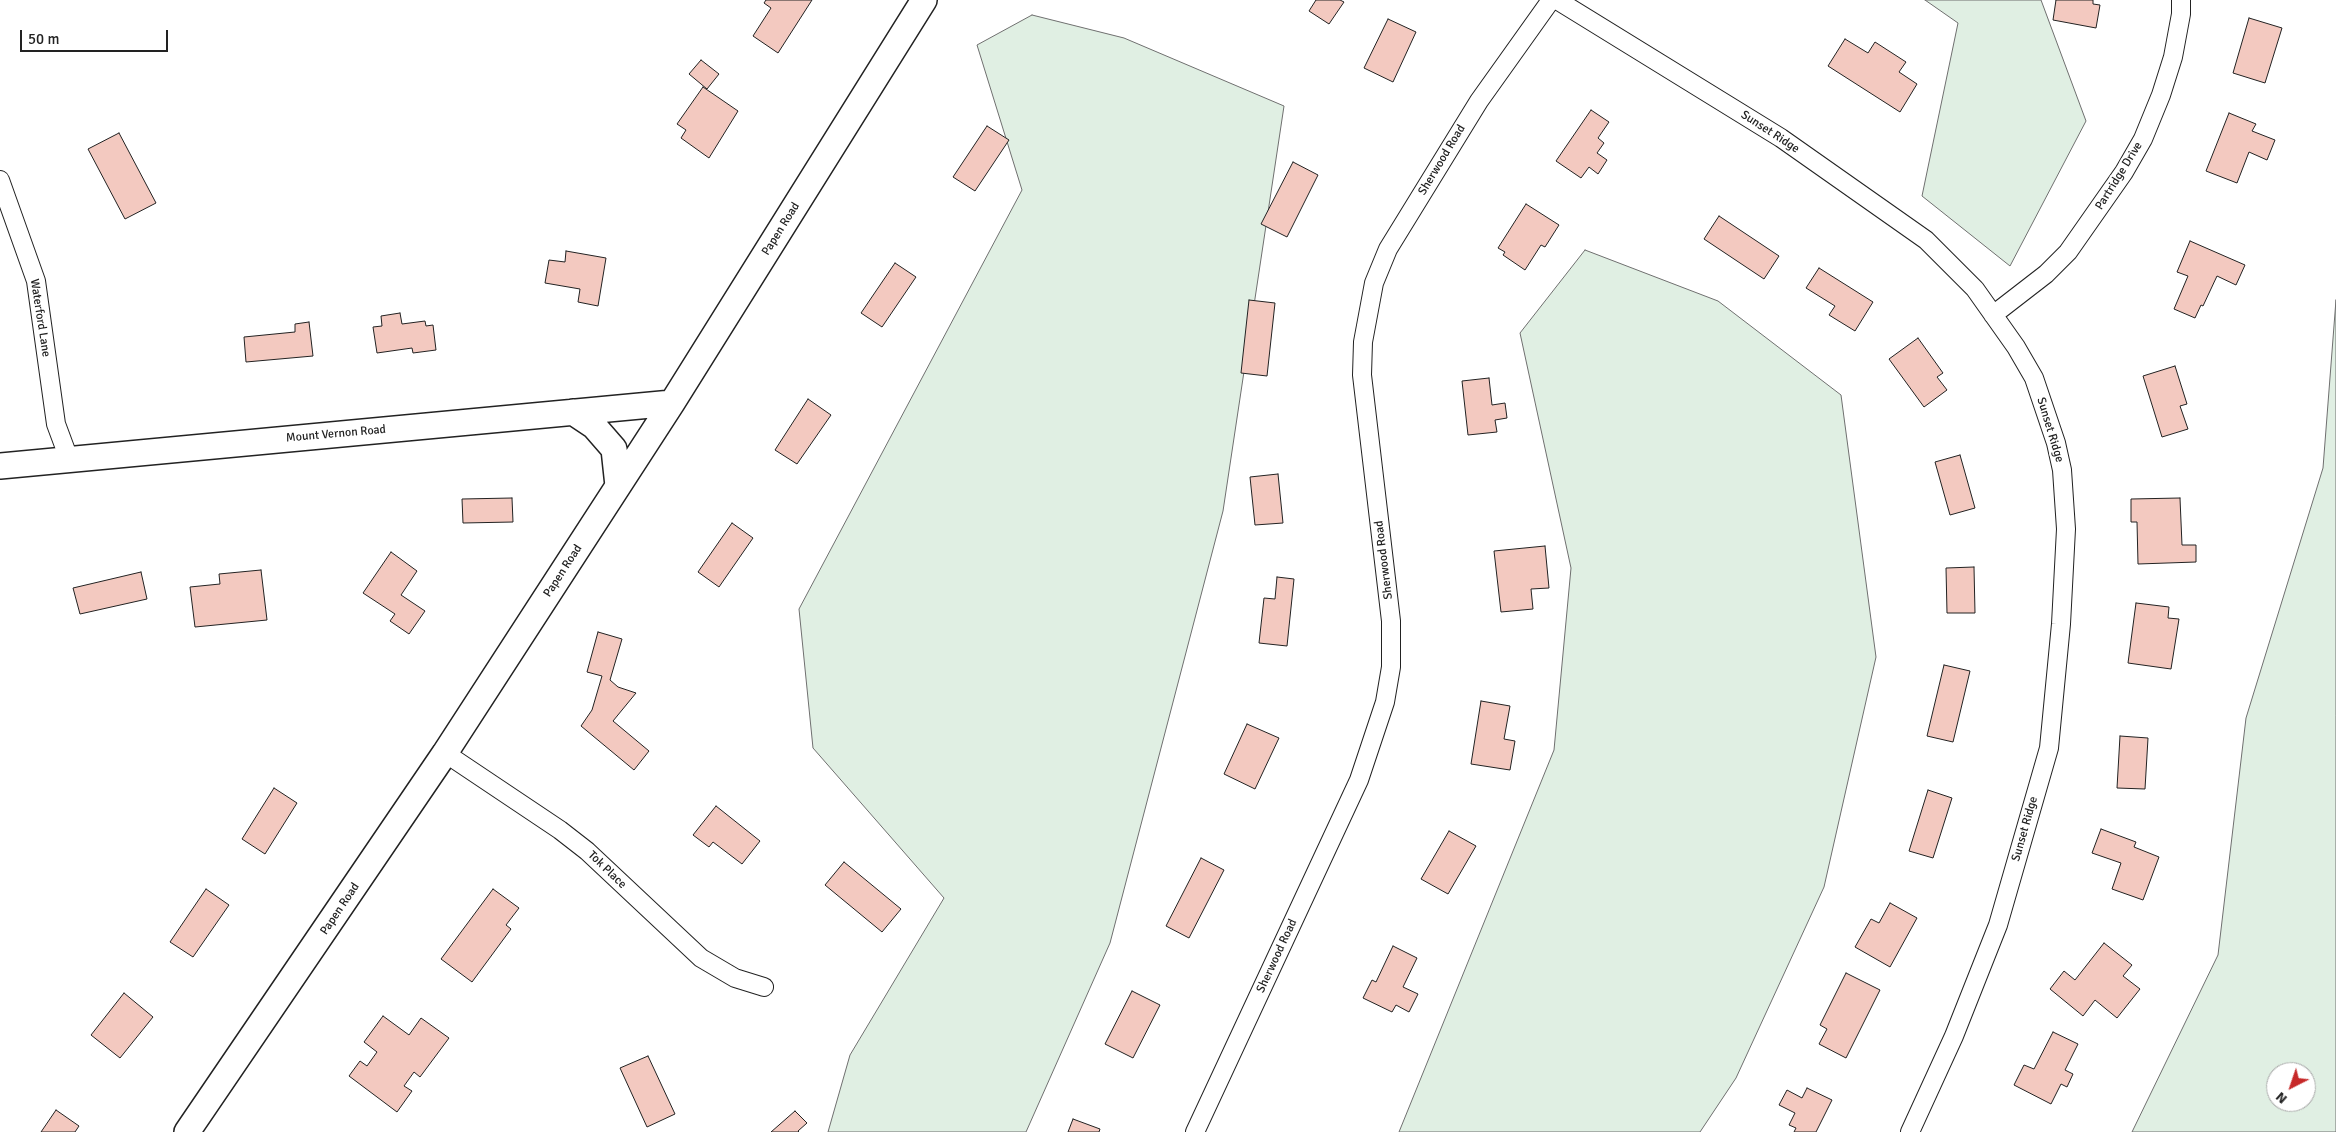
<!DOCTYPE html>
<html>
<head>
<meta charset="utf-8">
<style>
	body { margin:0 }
	#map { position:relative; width:2336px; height:1132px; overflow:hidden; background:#fff; font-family:Signika,sans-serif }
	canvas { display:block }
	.north { position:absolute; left:2266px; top:1062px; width:50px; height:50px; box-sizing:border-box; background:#fff; border:1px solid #a7a7a7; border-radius:50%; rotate:221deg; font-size:14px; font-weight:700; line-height:20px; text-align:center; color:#222 }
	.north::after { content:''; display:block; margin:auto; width:18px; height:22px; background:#c62828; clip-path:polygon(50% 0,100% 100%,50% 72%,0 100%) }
	.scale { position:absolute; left:20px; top:30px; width:148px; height:22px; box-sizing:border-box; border:2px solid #222; border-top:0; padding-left:6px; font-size:15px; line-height:18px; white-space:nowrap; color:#222; -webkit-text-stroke:4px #fff; paint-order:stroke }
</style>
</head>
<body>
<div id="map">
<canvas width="2336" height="1132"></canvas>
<div class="north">N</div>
<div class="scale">50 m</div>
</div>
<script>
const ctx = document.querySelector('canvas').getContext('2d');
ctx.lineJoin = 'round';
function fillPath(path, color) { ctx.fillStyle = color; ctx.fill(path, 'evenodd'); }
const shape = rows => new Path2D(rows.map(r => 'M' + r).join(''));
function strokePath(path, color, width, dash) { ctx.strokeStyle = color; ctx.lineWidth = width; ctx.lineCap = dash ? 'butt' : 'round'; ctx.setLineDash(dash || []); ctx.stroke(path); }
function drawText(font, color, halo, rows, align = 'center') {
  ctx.font = font + ' Signika,sans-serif'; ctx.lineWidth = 4; ctx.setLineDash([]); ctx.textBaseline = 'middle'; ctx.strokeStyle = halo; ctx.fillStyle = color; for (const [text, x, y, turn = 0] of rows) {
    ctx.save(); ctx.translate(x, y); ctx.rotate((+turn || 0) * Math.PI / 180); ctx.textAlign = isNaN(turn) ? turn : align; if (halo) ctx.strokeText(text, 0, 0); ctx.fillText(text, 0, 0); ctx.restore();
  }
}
const green = shape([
	[1925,0,2041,0,2086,121,2010,266,1922,196,1958,23,1925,0],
	[1032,15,1124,38,1284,106,1223,511,1110,943,1026,1132,828,1132,850,1055,944,898,813,748,799,609,1022,190,977,45,1032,15],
	[1585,250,1718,301,1841,395,1876,657,1824,887,1736,1078,1700,1132,1399,1132,1554,750,1571,568,1520,333,1585,250],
	[2336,300,2336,1132,2132,1132,2218,955,2246,718,2323,468,2336,300],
	[2276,1072,2306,1072,2306,1102,2276,1102,2276,1072]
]);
fillPath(green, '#e0efe3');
strokePath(green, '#6f6f6f', 1);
const building = shape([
	[766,0,812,0,778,53,753,36,771,8,764,3,766,0],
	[1316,0,1340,0,1344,2,1329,24,1309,11,1316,0],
	[2056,0,2093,0,2093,4,2100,5,2096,28,2053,20,2056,0],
	[2249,18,2282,28,2265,83,2233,73,2249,18],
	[1388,19,1416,32,1393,82,1364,68,1388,19],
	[1845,39,1868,53,1875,42,1906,62,1899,72,1917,84,1900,112,1828,66,1845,39],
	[701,60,719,74,707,89,689,74,701,60],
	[703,87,738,111,709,158,681,138,686,130,677,124,703,87],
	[1591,110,1609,122,1598,138,1604,143,1597,153,1607,160,1598,174,1589,167,1581,178,1556,161,1591,110],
	[2229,113,2256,124,2252,131,2275,140,2267,160,2249,152,2237,183,2206,171,2229,113],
	[987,126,1009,140,975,191,953,177,987,126],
	[119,133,156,203,125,219,88,149,119,133],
	[1293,162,1318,175,1287,237,1261,224,1293,162],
	[1526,204,1559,225,1545,247,1541,245,1525,270,1503,255,1505,252,1498,248,1526,204],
	[1719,216,1779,256,1764,279,1704,239,1719,216],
	[2190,241,2245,265,2236,285,2217,276,2203,306,2201,305,2195,318,2174,309,2188,276,2177,272,2190,241],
	[566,251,606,258,598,306,578,302,580,289,545,283,549,260,565,262,566,251],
	[895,263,916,277,882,327,861,313,895,263],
	[1819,268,1873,302,1855,331,1829,315,1835,306,1806,288,1819,268],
	[1249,300,1275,303,1267,376,1241,373,1249,300],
	[400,313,402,324,425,321,426,326,433,325,436,350,413,353,412,348,377,353,373,327,382,326,381,316,400,313],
	[309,322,313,356,246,362,244,337,295,332,295,324,309,322],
	[1918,338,1943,373,1937,377,1947,390,1924,407,1889,359,1918,338],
	[2175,366,2187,404,2180,406,2188,429,2162,437,2143,376,2175,366],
	[1489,378,1492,405,1505,403,1507,418,1495,420,1497,432,1468,435,1462,381,1489,378],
	[808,399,831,415,797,464,775,450,808,399],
	[1960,455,1975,508,1950,515,1935,462,1960,455],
	[1278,474,1283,523,1255,525,1250,477,1278,474],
	[512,498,513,522,463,523,462,499,512,498],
	[2180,498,2182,545,2196,545,2196,562,2138,564,2137,522,2131,522,2131,499,2180,498],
	[732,523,753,538,719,587,698,572,732,523],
	[1545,546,1549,588,1531,589,1533,609,1501,612,1494,551,1545,546],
	[391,552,417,571,401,595,425,611,409,634,390,621,395,614,363,593,391,552],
	[1974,567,1975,613,1947,613,1946,568,1974,567],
	[261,570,267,620,195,627,190,587,220,584,219,574,261,570],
	[141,572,147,599,80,614,73,588,141,572],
	[1277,577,1294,579,1287,646,1259,643,1264,598,1275,599,1277,577],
	[2136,603,2169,607,2168,618,2179,619,2171,669,2128,663,2136,603],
	[598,632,622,639,610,680,618,687,636,693,613,721,649,751,634,770,581,726,592,710,602,676,587,672,598,632],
	[1944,665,1970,671,1953,742,1927,736,1944,665],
	[1481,701,1510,706,1504,739,1515,741,1510,770,1471,764,1481,701],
	[1247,724,1279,738,1255,789,1224,774,1247,724],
	[2120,736,2148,738,2145,789,2117,788,2120,736],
	[274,788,297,803,265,854,242,839,274,788],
	[1928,790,1952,798,1933,858,1909,851,1928,790],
	[716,806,760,841,742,864,713,842,709,847,693,835,716,806],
	[2101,829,2136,842,2134,847,2159,857,2143,900,2112,889,2121,863,2092,853,2101,829],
	[1449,831,1476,846,1448,894,1421,879,1449,831],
	[1201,858,1224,870,1189,938,1166,926,1201,858],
	[844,862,901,909,882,932,825,885,844,862],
	[206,889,229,905,193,957,170,942,206,889],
	[493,889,519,908,506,925,511,929,472,982,441,959,493,889],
	[1890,903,1917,918,1890,967,1855,947,1871,919,1879,923,1890,903],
	[2104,943,2132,965,2123,976,2140,989,2117,1018,2095,1000,2083,1016,2050,989,2064,971,2075,980,2104,943],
	[1393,946,1417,958,1403,987,1418,994,1409,1012,1396,1005,1392,1012,1363,998,1372,980,1376,982,1393,946],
	[1846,973,1880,990,1846,1058,1819,1044,1827,1029,1820,1025,1846,973],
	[1132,991,1160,1005,1133,1058,1105,1044,1132,991],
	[124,993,153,1017,120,1058,91,1035,124,993],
	[383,1016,409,1035,421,1018,449,1038,420,1077,414,1072,404,1086,412,1091,397,1112,349,1076,360,1061,367,1066,377,1052,364,1042,383,1016],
	[2053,1032,2078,1044,2065,1070,2073,1074,2067,1087,2061,1084,2051,1104,2014,1085,2024,1065,2034,1069,2053,1032],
	[648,1056,675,1114,647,1127,620,1068,648,1056],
	[1807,1088,1832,1100,1816,1132,1794,1132,1796,1128,1789,1125,1795,1113,1779,1105,1787,1090,1802,1098,1807,1088],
	[56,1110,79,1126,75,1132,41,1132,56,1110],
	[795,1111,807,1123,798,1131,799,1132,771,1132,795,1111],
	[1073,1119,1100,1129,1099,1132,1068,1132,1073,1119]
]);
fillPath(building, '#f3c9c0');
strokePath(building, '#222', 1);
const street = shape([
	[1557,0,1781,138,1926,240,1975,289,2016,347,2034,378,2056,443,2062,470,2066,529,2061,624,2049,748,1998,925,1954,1036,1910,1132],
	[0,180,36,281,56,424,69,459],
	[1993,315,2046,274,2068,252,2124,172,2143,139,2161,95,2173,57,2181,14,2181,0],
	[445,753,560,830,587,851,701,958,735,978,764,987],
	[1195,1132,1359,780,1385,702,1391,667,1391,621,1362,375,1363,342,1374,283,1388,249,1479,101,1551,0]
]);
const secondary = shape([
	[573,412,594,426,614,449,618,486],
	[0,466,672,403],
	[187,1132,445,753,672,403,924,0]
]);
strokePath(street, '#222', 20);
strokePath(secondary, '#222', 28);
strokePath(street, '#fff', 18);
strokePath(secondary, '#fff', 25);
drawText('12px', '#222', '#fff', [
	["Sunset Ridge",1770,132,33],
	["Sherwood Road",1442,160,-59],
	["Partridge Drive",2119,176,-58],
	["Papen Road",781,229,-58],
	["Waterford Lane",40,318,81],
	["Sunset Ridge",2050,430,73],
	["Mount Vernon Road",336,434,-5],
	["Sherwood Road",1384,560,-97],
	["Papen Road",563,571,-57],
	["Sunset Ridge",2025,829,-74],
	["Tok Place",607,870,44],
	["Papen Road",340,909,-56],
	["Sherwood Road",1277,956,-65]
]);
</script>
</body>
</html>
